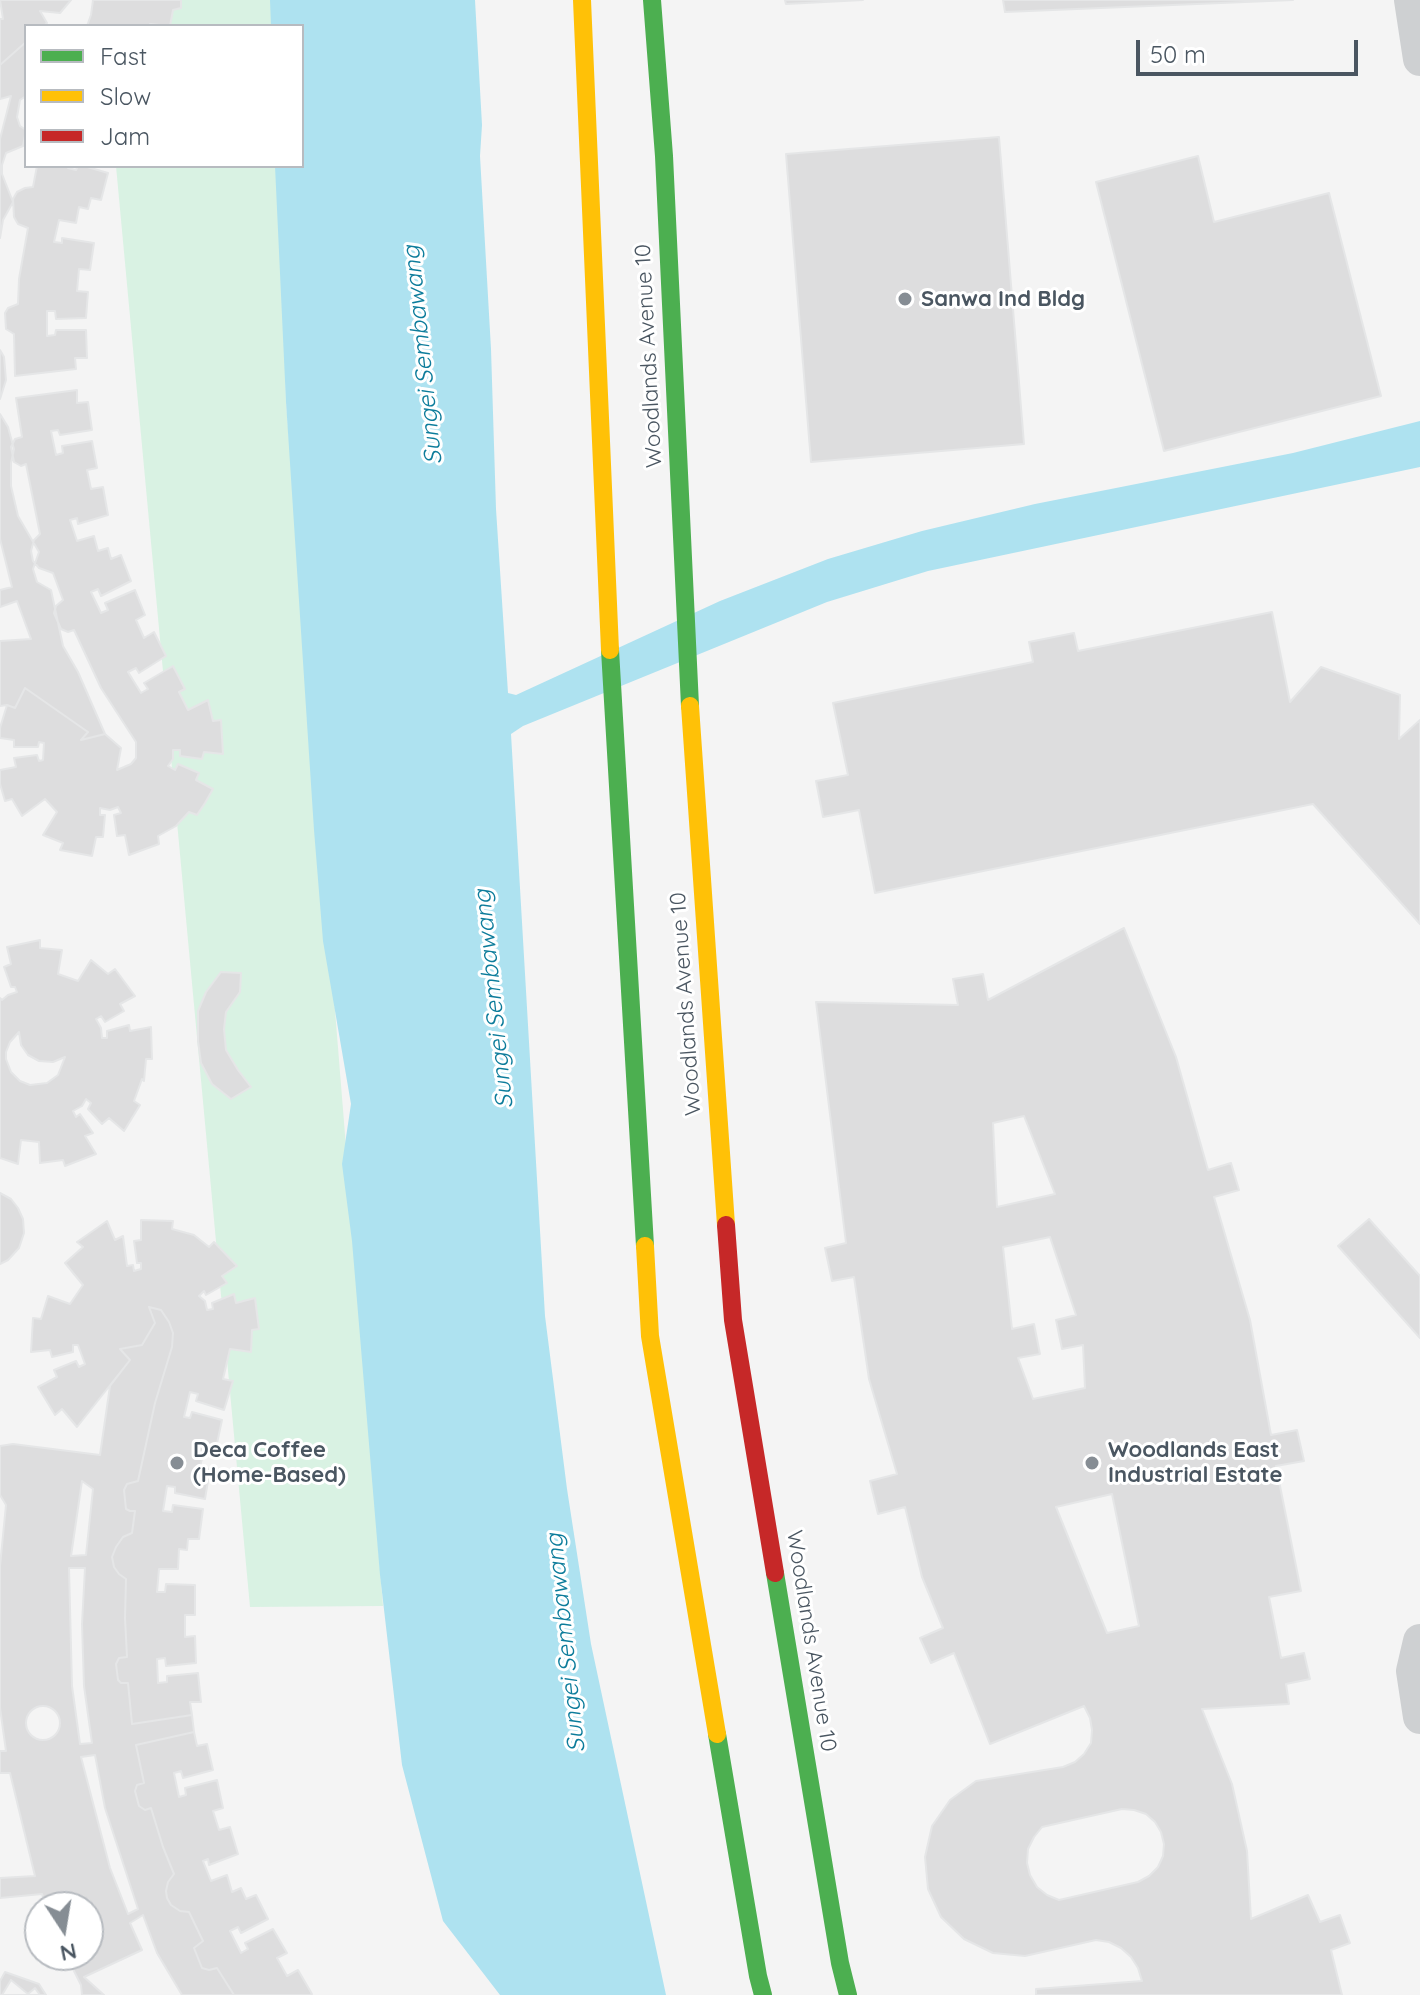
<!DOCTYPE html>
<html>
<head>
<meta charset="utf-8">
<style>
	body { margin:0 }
	#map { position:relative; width:1420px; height:1995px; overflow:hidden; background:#f4f4f4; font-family:Quicksand,sans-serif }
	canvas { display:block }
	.legend { position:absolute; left:24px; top:24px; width:280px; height:144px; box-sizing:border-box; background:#fff; border:2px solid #b7bbc0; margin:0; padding:10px 14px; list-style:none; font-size:24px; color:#4a5661 }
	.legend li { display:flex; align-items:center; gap:16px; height:40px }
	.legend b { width:40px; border:2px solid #b7bbc0 }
	.north { position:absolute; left:24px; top:1891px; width:80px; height:80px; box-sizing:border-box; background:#fff; border:2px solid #b7bbc0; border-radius:50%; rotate:168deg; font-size:22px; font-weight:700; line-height:32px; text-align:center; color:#4a5661 }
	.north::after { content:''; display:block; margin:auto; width:28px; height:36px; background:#868d94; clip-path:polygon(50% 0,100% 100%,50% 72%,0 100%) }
	.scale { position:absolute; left:1136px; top:40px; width:222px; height:36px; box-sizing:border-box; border:4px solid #4a5661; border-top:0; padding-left:10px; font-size:24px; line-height:28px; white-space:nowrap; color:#4a5661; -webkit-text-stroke:6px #fff; paint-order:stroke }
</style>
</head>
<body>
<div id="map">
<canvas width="1420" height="1995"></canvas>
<ul class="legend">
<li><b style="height:10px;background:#4caf50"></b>Fast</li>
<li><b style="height:10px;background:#ffc107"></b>Slow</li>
<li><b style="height:10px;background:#c62828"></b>Jam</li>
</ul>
<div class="north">N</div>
<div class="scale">50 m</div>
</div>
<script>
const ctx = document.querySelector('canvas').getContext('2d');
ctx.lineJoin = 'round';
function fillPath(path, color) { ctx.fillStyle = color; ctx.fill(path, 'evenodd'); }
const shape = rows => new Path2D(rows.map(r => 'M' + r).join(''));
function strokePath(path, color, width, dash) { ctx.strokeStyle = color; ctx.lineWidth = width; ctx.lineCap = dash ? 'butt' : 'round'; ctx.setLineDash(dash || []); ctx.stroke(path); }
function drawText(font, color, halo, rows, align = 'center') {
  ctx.font = font + ' Quicksand,sans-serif'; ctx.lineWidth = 6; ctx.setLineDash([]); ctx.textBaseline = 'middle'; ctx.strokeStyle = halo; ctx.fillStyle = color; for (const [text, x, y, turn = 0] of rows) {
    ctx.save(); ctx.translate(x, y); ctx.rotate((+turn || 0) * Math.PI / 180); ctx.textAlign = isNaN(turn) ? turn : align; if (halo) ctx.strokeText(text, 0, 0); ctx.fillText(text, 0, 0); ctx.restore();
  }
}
fillPath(shape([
	[101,0,277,0,278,26,103,26],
	[116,166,281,166,286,402,383,1606,250,1607]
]), '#d9f2e3');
fillPath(shape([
	[270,0,475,0,482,125,480,156,491,349,496,509,508,693,516,695,720,601,828,559,922,531,1035,504,1293,453,1420,421,1420,467,928,571,827,602,523,726,511,734,545,1316,567,1489,591,1644,666,1995,500,1995,443,1921,402,1765,380,1575,352,1241,342,1164,351,1104,323,941,314,830,286,402,275,166,302,166,302,26,271,26]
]), '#aee2f0');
const building = shape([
	[0,0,71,0,60,13,40,11,47,23,44,26,26,26,26,42,0,65,0,19,3,19,0,0],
	[93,0,181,0,181,8,173,10,170,26,150,24,149,26,87,26,91,15,93,0],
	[785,0,863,0,786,4,785,0],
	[1003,0,1293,0,1005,12,1003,0],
	[26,42,26,96,20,100,17,117,20,126,26,130,23,146,6,153,2,165,2,174,13,202,3,220,0,238,0,139,11,96,0,99,0,65,26,42],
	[999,137,1024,444,811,462,786,154,999,137],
	[1198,156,1214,222,1329,193,1381,396,1164,451,1096,182,1198,156],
	[37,166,68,166,68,168,76,170,78,166,84,166,108,173,101,200,91,198,88,209,79,207,76,223,59,220,54,242,62,243,62,238,94,243,90,270,79,269,77,291,88,292,86,318,56,319,55,311,47,311,47,336,55,335,56,330,86,330,87,358,75,358,76,369,15,376,14,334,6,329,5,313,8,308,18,304,19,279,28,228,18,224,14,217,13,199,17,192,25,188,33,187,37,166],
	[0,350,4,357,6,380,0,399,0,350],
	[77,390,77,403,88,402,92,430,60,435,58,430,51,431,56,455,63,453,62,446,92,441,97,468,87,470,91,489,103,487,108,515,78,524,77,518,70,520,77,541,94,536,98,551,108,548,111,559,121,555,131,581,101,596,98,589,91,592,101,613,108,610,105,603,135,590,145,615,136,620,144,638,154,632,166,656,139,673,136,668,128,672,141,693,148,689,144,683,173,666,185,689,179,692,188,710,208,700,213,721,221,720,223,754,204,752,202,759,180,756,180,750,173,750,173,759,168,766,175,770,178,764,199,773,196,780,213,789,205,803,197,815,189,812,176,826,158,836,159,844,129,855,125,835,117,836,114,815,121,813,118,807,110,810,100,808,100,815,105,815,103,837,96,837,92,856,60,850,63,843,43,835,57,812,45,799,22,816,12,799,5,801,0,784,0,770,16,767,14,758,37,755,39,761,43,760,44,743,39,742,38,747,14,747,14,740,0,738,0,728,7,705,15,708,25,688,88,732,81,740,105,734,121,748,117,770,131,764,136,758,136,742,101,688,74,630,68,632,61,629,57,620,54,613,56,606,63,600,53,573,39,568,33,561,31,551,34,540,40,534,26,464,21,466,14,462,11,447,15,439,22,437,16,398,77,390],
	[0,414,8,427,14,449,11,463,11,486,18,516,39,552,33,569,37,582,51,590,63,646,78,672,105,734,81,740,88,732,25,688,15,708,7,705,0,706,0,641,31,639,17,601,0,607,0,590,12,587,0,539,0,414],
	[1272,612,1290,702,1321,667,1400,695,1399,739,1420,720,1420,924,1313,804,875,893,859,810,823,817,816,781,848,775,833,703,1033,662,1029,642,1074,633,1078,651,1272,612],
	[1124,928,1176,1057,1208,1170,1231,1163,1239,1190,1214,1197,1250,1320,1271,1435,1297,1430,1304,1461,1276,1466,1301,1591,1269,1597,1281,1658,1304,1653,1310,1679,1286,1684,1289,1704,1202,1709,1232,1784,1247,1851,1251,1919,1308,1895,1320,1922,1340,1915,1350,1943,1331,1950,1342,1995,1036,1995,1036,1989,1142,1981,1138,1968,1131,1957,1121,1948,1109,1942,1096,1940,1025,1956,993,1953,964,1939,941,1917,928,1889,925,1857,932,1826,950,1800,976,1781,1063,1767,1075,1762,1084,1754,1091,1743,1092,1730,1090,1718,1084,1706,990,1744,954,1653,931,1663,920,1638,943,1628,922,1577,905,1507,878,1514,870,1481,897,1474,869,1379,854,1277,832,1281,825,1248,846,1243,816,1002,958,1005,953,979,983,974,988,1000,1124,928],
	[1024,1116,1055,1194,997,1207,993,1123,1024,1116],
	[1050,1237,1076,1315,1056,1320,1062,1349,1083,1345,1085,1388,1033,1399,1018,1358,1040,1354,1034,1324,1012,1329,1003,1247,1050,1237],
	[1112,1494,1139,1626,1107,1633,1056,1507,1112,1494],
	[1122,1809,1134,1810,1146,1814,1155,1822,1161,1832,1164,1844,1163,1856,1158,1867,1149,1876,1138,1882,1059,1900,1047,1895,1037,1887,1030,1875,1027,1863,1028,1849,1034,1837,1042,1827,1122,1809],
	[40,940,40,948,62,950,58,974,78,981,91,960,108,974,115,969,135,996,120,1004,124,1011,105,1022,101,1016,96,1019,101,1028,102,1038,107,1038,107,1031,129,1025,130,1031,151,1027,152,1059,146,1059,144,1081,142,1079,134,1101,140,1105,124,1131,109,1118,102,1124,88,1109,91,1103,86,1099,82,1106,73,1111,76,1117,80,1114,93,1133,85,1136,96,1154,65,1166,63,1160,40,1163,39,1142,21,1140,18,1164,0,1158,0,998,2,1000,8,995,17,992,15,987,11,987,4,967,11,964,7,947,40,940],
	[19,1032,21,1045,28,1055,39,1061,53,1062,65,1057,58,1075,47,1083,30,1085,20,1081,11,1072,6,1059,6,1052,10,1042,19,1032],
	[221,972,241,973,240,992,226,1012,224,1029,226,1050,238,1070,251,1087,231,1099,212,1084,201,1063,198,1041,198,1011,206,992,221,972],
	[0,1193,11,1199,18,1208,23,1219,24,1233,19,1248,8,1260,0,1264,0,1193],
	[1369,1219,1420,1276,1420,1338,1338,1246,1369,1219],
	[141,1220,173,1221,172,1229,194,1235,209,1247,214,1242,237,1266,222,1276,227,1283,206,1295,204,1291,199,1296,205,1301,207,1310,213,1309,212,1303,234,1294,236,1303,255,1298,259,1329,252,1330,251,1352,230,1349,223,1379,233,1381,224,1410,196,1401,198,1394,190,1392,184,1417,190,1418,192,1412,222,1420,216,1448,205,1446,200,1467,210,1469,205,1499,175,1493,175,1487,167,1486,163,1511,172,1512,173,1505,203,1509,199,1539,188,1539,187,1550,179,1549,178,1569,159,1569,157,1592,165,1592,166,1584,195,1585,195,1615,185,1615,185,1637,195,1636,196,1663,166,1666,165,1658,157,1659,158,1683,167,1682,167,1676,198,1673,201,1702,190,1702,192,1715,132,1724,128,1683,121,1683,118,1680,116,1664,119,1658,127,1657,125,1618,126,1579,119,1574,114,1567,112,1557,116,1547,123,1537,132,1533,135,1511,130,1511,126,1509,124,1490,127,1484,138,1481,155,1403,172,1347,173,1333,169,1322,161,1310,149,1307,155,1323,142,1345,120,1349,130,1360,77,1427,62,1409,55,1415,38,1387,57,1377,54,1370,76,1361,79,1367,85,1364,78,1345,73,1345,73,1352,52,1357,50,1350,31,1352,33,1318,41,1319,48,1296,70,1304,83,1285,65,1263,83,1247,77,1242,107,1221,115,1240,123,1236,127,1266,133,1265,134,1271,141,1269,141,1263,137,1263,134,1241,141,1240,141,1220],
	[149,1307,161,1310,169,1322,173,1333,172,1347,155,1403,138,1481,127,1484,124,1490,126,1509,130,1511,135,1511,132,1533,123,1537,116,1547,112,1557,114,1567,119,1574,126,1579,125,1618,127,1657,119,1658,116,1664,118,1680,121,1683,128,1683,132,1724,192,1715,194,1732,136,1745,144,1783,137,1785,135,1791,139,1806,145,1810,151,1808,163,1847,174,1874,168,1882,166,1891,167,1898,171,1905,180,1911,189,1912,203,1941,194,1948,202,1968,209,1970,217,1968,234,1995,182,1995,157,1953,143,1915,130,1923,142,1950,84,1977,104,1995,82,1995,81,1985,66,1955,88,1955,88,1907,46,1907,42,1894,0,1898,0,1878,35,1876,10,1773,0,1773,0,1751,6,1751,0,1708,0,1566,6,1505,0,1495,0,1446,13,1444,100,1455,110,1386,130,1360,120,1349,142,1345,155,1323,149,1307],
	[82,1481,93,1489,86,1555,71,1556,82,1481],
	[69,1568,85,1568,82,1624,84,1686,92,1743,80,1744,72,1686,69,1568],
	[95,1755,105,1808,138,1909,128,1914,110,1868,81,1757,95,1755],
	'26 1723a17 17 0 1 1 34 0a17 17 0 1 1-34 0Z',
	[194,1732,197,1746,207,1744,213,1770,183,1778,181,1771,174,1773,179,1797,186,1795,185,1788,217,1780,223,1808,213,1811,219,1830,230,1827,238,1854,209,1865,208,1859,203,1861,211,1881,227,1875,232,1892,241,1888,246,1899,256,1895,268,1919,241,1933,238,1927,230,1931,241,1953,248,1949,245,1943,273,1929,287,1953,277,1958,287,1976,298,1970,312,1994,310,1995,234,1995,217,1968,209,1970,202,1968,194,1948,203,1941,189,1912,180,1911,171,1905,167,1898,166,1891,168,1882,174,1874,163,1847,151,1808,145,1810,139,1806,135,1791,137,1785,144,1783,136,1745,194,1732],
	[5,1972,39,1984,46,1995,0,1995,0,1981,5,1972],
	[11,1980,28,1994,35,1988,40,1995,2,1995,11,1980]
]);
fillPath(building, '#ddddde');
strokePath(building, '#e5e6e7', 2);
strokePath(shape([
	[1411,0,1420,59],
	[1420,1641,1413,1671,1420,1717]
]), '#ced0d2', 34);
strokePath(shape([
	[652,0,664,156,690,706],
	[610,650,645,1246],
	[775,1573,840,1963,848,1995],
	[717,1734,758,1976,763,1995]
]), '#4caf50', 18);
strokePath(shape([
	[582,0,610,650],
	[690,706,726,1225],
	[645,1246,650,1336,717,1734]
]), '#ffc107', 18);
strokePath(shape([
	[726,1225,733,1320,775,1573]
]), '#c62828', 18);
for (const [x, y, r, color] of [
	[905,299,8,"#868d94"],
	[177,1463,8,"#868d94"],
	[1092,1463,8,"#868d94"]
]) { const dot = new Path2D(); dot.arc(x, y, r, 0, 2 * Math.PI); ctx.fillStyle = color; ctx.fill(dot); strokePath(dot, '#fff', 3); }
drawText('bold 22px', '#4a5661', '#fff', [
	["Sanwa Ind Bldg",921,299],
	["Deca Coffee",193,1450],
	["(Home-Based)",193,1475],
	["Woodlands East",1108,1450],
	["Industrial Estate",1108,1475]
], 'left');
drawText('22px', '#4a5661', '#fff', [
	["Woodlands Avenue 10",649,356,-93],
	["Woodlands Avenue 10",686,1004,-94],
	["Woodlands Avenue 10",811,1641,81]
]);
drawText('italic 24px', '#0c7c9b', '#fff', [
	["Sungei Sembawang",423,355,-96],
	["Sungei Sembawang",494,999,-96],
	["Sungei Sembawang",566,1643,-96]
]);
</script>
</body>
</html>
